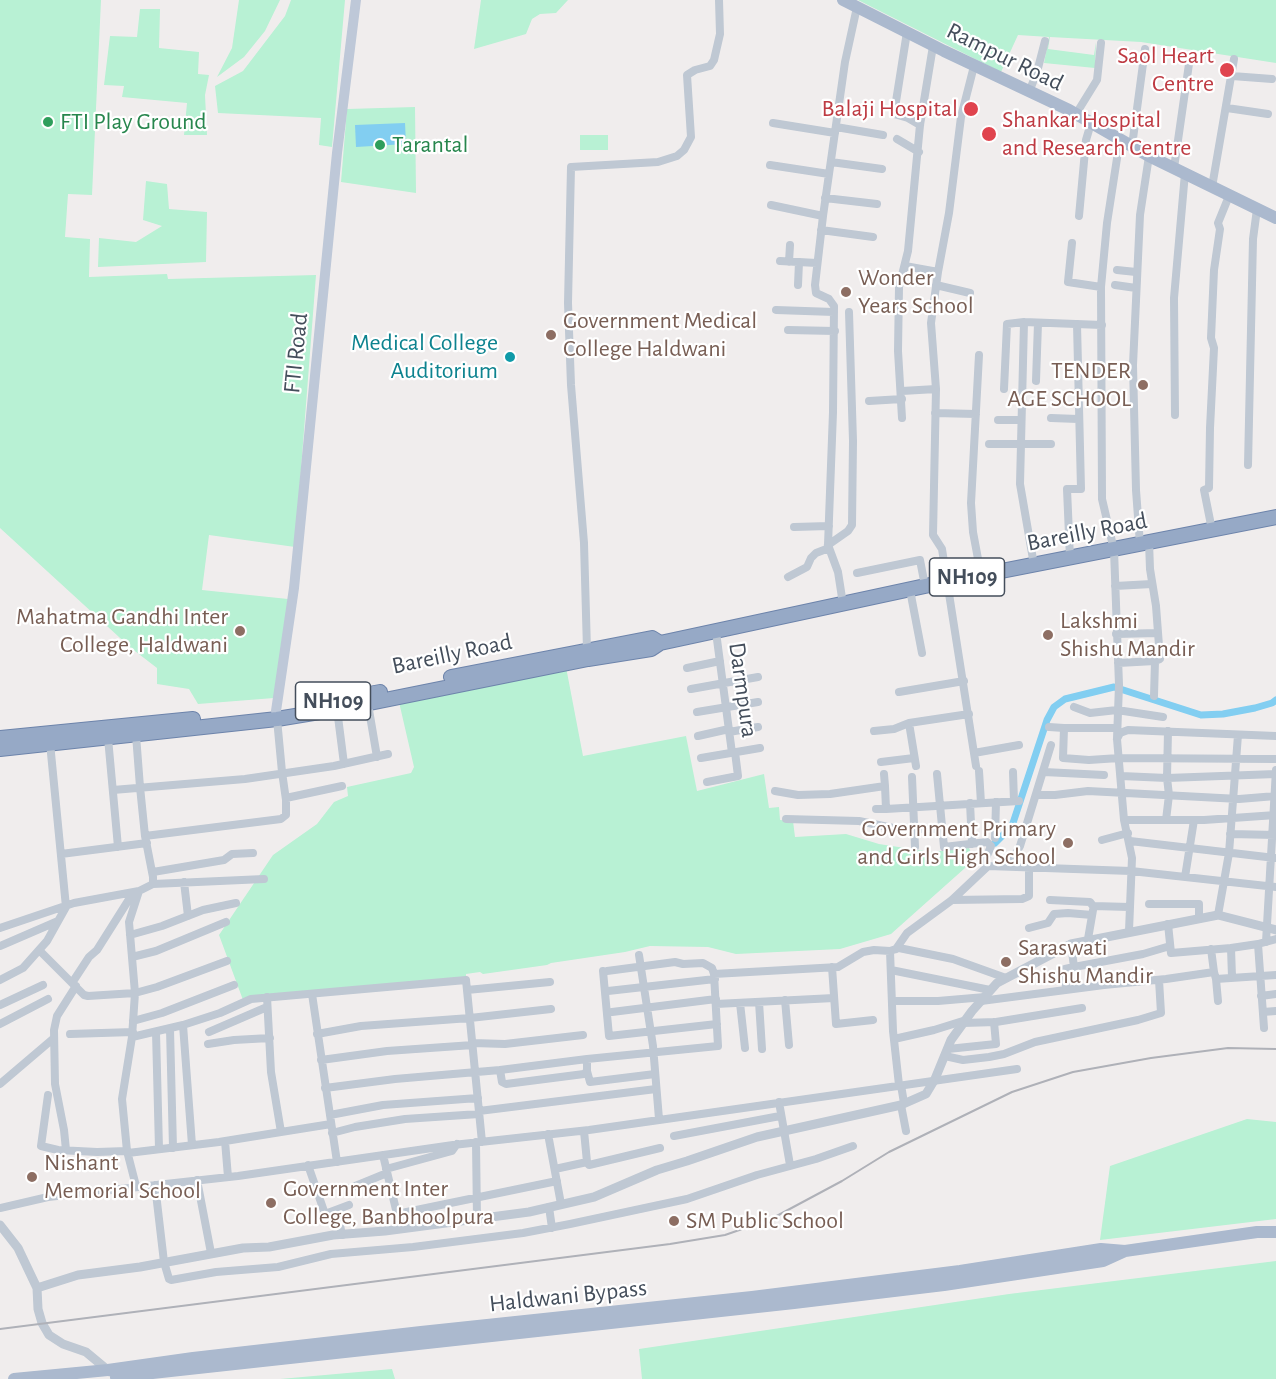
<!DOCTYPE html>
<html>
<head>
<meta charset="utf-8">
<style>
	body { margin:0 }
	canvas { display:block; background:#f0eded }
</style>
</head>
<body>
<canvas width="1276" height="1379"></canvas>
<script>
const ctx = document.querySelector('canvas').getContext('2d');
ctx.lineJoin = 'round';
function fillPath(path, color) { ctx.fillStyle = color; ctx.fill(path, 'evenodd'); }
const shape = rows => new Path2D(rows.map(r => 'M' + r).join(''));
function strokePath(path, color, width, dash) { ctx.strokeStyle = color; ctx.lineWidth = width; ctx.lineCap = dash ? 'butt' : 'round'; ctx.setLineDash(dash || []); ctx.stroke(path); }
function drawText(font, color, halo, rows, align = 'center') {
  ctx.font = font + ' "Alegreya Sans",sans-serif'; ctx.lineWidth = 4.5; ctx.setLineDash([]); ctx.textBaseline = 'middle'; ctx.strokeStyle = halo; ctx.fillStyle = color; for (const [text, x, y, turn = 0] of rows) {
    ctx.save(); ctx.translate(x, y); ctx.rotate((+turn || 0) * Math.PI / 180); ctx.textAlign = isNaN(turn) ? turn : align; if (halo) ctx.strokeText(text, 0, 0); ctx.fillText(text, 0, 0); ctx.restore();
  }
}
fillPath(shape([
	[0,0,101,0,92,195,68,194,65,237,90,239,89,277,167,274,168,279,316,275,295,547,209,535,202,590,288,599,274,698,198,704,189,689,157,684,157,668,131,648,0,528],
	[239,0,280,0,265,31,244,57,217,77,232,48],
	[291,0,345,0,332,147,319,145,321,118,218,113,215,86,243,71,285,16],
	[481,0,568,0,556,13,540,14,532,19,526,34,474,49],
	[858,0,1276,0,1276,63,1141,42,1050,37,1048,49,1094,55,1096,42,1095,68,1044,63,1049,37,1018,35,1001,72],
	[140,9,160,9,159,48,199,52,198,74,209,75,205,95,207,135,184,135,187,103,122,97,124,86,104,85,110,36,137,37],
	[415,107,416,193,341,182,347,109],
	[580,135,608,135,608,150,580,150],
	[146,181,167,184,169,209,207,212,206,262,98,267,99,238,136,242,162,226,143,220],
	[566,667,583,756,686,736,697,791,764,774,769,808,779,807,780,820,793,821,795,837,846,834,879,844,931,852,969,848,974,860,891,934,840,949,736,954,708,947,650,946,625,952,551,963,547,965,483,974,480,972,466,974,466,977,243,1000,219,935,273,855,317,824,334,802,348,796,347,787,411,773,414,767,399,702],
	[1247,1119,1276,1122,1276,1219,1100,1240,1110,1166],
	[1276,1261,1276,1379,642,1379,639,1349,1009,1294],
	[392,1369,395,1379,280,1379]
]), '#b8f1d4');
fillPath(shape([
	[405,123,406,144,356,147,355,125]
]), '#82cef1');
strokePath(shape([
	[995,843,1012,826,1047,720,1054,707,1065,699,1114,687,1201,715,1223,714,1255,708,1272,703,1276,700]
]), '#82cef1', 7);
const trunk = shape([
	[451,677,652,638,660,643],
	[313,704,380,692],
	[0,738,193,719],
	[0,749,277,719,350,707,588,659,651,649,660,643,925,586,1276,517]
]);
strokePath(trunk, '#6d84ab', 16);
strokePath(shape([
	[907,32,894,114,908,118,920,125],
	[974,66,961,117,949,213,938,272,931,323,936,389,933,535,942,549,976,766],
	[1232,76,1272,79],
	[1029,92,1037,72,1045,41],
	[1227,108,1268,114],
	[1076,114,1097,80,1101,43],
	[773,123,835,133],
	[836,127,883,135],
	[897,139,919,152],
	[1120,139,1107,223,1101,287,1102,499,1114,550,1119,685,1117,739,1124,820,1132,858,1129,931],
	[1132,146,1145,49],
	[831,162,882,169],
	[770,165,829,174],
	[1174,168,1190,57],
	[1212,187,1234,59],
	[825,198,877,204],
	[771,205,823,216],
	[1079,216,1086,140,1091,123],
	[821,230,873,237],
	[1072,243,1068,282,1101,287],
	[780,261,817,263],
	[789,262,790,245],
	[905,266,938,272],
	[1117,270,1136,272],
	[798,285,799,262],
	[936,285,970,293],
	[1115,285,1136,288],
	[776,310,834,312],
	[788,330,835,331],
	[979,355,971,503,973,532,981,575],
	[1036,381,1038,323],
	[1004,389,1007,324,1024,322],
	[902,391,936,389],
	[869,401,902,399],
	[935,413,976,414],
	[1175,415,1174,298,1185,173],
	[902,418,898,351,899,287,908,251,920,125,933,46],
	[1051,418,1078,419],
	[998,420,1021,420],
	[989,444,1051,444],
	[1248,465,1253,239,1257,209],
	[794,527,829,526],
	[1212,530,1204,490,1209,488,1210,428,1214,348,1211,338,1214,270,1220,229,1218,223,1229,196],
	[1149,542,1150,569,1156,606,1160,659,1155,661,1154,696],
	[1140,544,1136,490,1133,365,1140,215,1149,156],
	[828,545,848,531,852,525,853,441,849,312],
	[1070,558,1067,489,1081,489,1077,324],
	[1034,565,1020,484,1024,322,1102,325],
	[857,573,920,560,925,586],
	[788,577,807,567,811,558,816,553,829,548],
	[1115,586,1152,584],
	[910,590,922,653],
	[843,604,838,572,828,545,833,412,834,306,829,299,816,293,815,285,823,216,845,62,857,7],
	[716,632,732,753],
	[1116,634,1158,633],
	[587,650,584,543,571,385,568,303,571,167,658,162,677,156,684,150,691,137,687,75,695,70,710,66,714,60,720,34,719,0],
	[1118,663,1155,661],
	[687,668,720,661],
	[691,689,758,677],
	[899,692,964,681],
	[368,704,377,757],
	[1074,707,1090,713,1117,710,1163,717],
	[337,709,344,764],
	[697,712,758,702],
	[909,723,916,766],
	[1049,727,1064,728],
	[1116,728,1064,728,1063,758,1089,760,1119,758,1276,759],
	[874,731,894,729,909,723,969,714],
	[729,732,758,727],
	[698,736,729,729],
	[108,738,118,847],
	[1117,739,1120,733,1128,730,1276,736],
	[974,753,1019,745],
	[701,758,760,748],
	[881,762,914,758],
	[979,771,981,803],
	[1013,772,1014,801],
	[1044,772,1104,775],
	[884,774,885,786],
	[937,774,944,847,987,842,991,846,984,863,988,866],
	[1121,776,1167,778,1276,774],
	[912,777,915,847],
	[707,782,738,776,735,752],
	[113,790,245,779,334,766,388,754],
	[775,791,798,795,830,794,885,786,886,809,1019,801],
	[1037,795,1055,795,1088,791,1239,799,1276,796],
	[286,798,342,786],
	[970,803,972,844],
	[876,809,886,809],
	[786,819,859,821,898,829,942,829],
	[1124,820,1204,820,1276,815],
	[1166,820,1169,795,1167,778,1168,731],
	[1230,834,1276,835],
	[145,836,281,819,286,815,286,800,282,772,277,719],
	[995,838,996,802],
	[1102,840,1128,833],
	[1130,841,1275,858],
	[61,854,147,843],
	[1009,866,1020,846,1051,745],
	[153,872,224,860,232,854,253,853],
	[1185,877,1194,820],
	[184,882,188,916],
	[153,884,264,879],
	[952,900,1022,899,1029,896,1029,867],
	[1050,900,1090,902,1093,906,1130,907],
	[1149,904,1199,904,1199,919],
	[1218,915,1229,853,1238,735],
	[1168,924,1171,953,1231,948],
	[0,928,74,903,139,891,153,884,153,877,145,836,140,787,136,735],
	[1029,928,1048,923,1054,914,1068,913,1092,915],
	[130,935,162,926,203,910,236,903],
	[1088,939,1093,910],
	[1266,942,1276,770],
	[0,946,58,921],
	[896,949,907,933,952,900,988,866,1131,871,1276,887],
	[1211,949,1214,972],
	[39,950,84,995,88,996,135,993,157,987,227,961],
	[890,951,893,1031,899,1085],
	[639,955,653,1046,659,1119],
	[132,957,156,951,226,922],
	[832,967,836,1024,873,1020],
	[1074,967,1143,954,1170,946],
	[891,970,990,990],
	[603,971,609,1036,717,1024],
	[607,971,675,962,683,964,703,963,712,968,714,974,838,967,863,952,874,950,890,951,899,948,953,959,1006,978],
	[1232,977,1231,948,1258,944],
	[1216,979,1218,1001],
	[0,980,23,968,47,941,66,907,50,743],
	[72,983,89,957,97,950,133,893],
	[467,990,550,982],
	[1066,990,1065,969,1074,967,1071,944],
	[608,991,715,979],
	[312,994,337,1162],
	[1261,996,1276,994],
	[267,997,271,1072,281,1132,331,1124],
	[785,1000,789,1045],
	[892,1001,938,1001,985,997],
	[981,1001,1104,985,1166,979,1214,972,1216,979,1276,975],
	[759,1002,762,1049],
	[740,1003,745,1048],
	[716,1004,834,998],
	[0,1005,43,985],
	[612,1012,716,999],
	[1263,1012,1276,1011],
	[133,1021,162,1013,234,985],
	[963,1023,996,1022,1082,1008],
	[0,1024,48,999],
	[183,1025,192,1145],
	[1264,1028,1258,944,1276,939],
	[170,1029,173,1148],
	[156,1032,159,1149],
	[209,1032,267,1007],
	[70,1034,133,1032],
	[317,1034,361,1026,470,1018,551,1009],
	[132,1037,183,1025,220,1013,251,999,466,980,482,1142],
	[894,1039,934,1030,966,1020],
	[473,1043,505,1044,583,1035],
	[208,1044,234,1040,270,1038],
	[948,1049,996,1044,994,1022],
	[945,1056,963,1060,989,1057,1004,1054,1035,1042,1138,1020,1161,1013,1159,980],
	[321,1060,387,1051,473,1045],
	[500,1070,587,1059],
	[587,1071,590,1082,655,1074],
	[0,1084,54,1038],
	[901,1085,904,1103],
	[325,1088,395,1079,500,1070,502,1082,506,1084,584,1074,587,1071,587,1059,718,1046,714,974],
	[48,1095,41,1146,58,1150,97,1152,127,1151],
	[779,1102,790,1165],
	[901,1105,906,1131],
	[479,1111,656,1089],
	[330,1115,383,1105,478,1098],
	[584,1131,587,1162,589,1165,660,1148],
	[332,1133,355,1127,405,1119,479,1114],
	[548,1134,561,1204],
	[674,1136,780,1116],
	[225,1141,228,1177],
	[476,1142,477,1219],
	[66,1150,64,1130,55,1084,54,1030,57,1016,76,986],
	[128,1153,219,1142,281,1132],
	[383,1155,397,1214,557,1181],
	[308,1165,325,1214,349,1205],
	[386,1169,452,1151,457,1144],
	[555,1169,587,1162],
	[197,1180,211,1253],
	[155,1185,164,1262,169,1279,171,1280,216,1272,278,1267,331,1254,413,1247,523,1233,570,1224,687,1199,757,1175,816,1159,853,1146],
	[136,1186,127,1151,122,1099,132,1037,135,993,129,922,139,891],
	[348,1189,387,1173],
	[549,1207,552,1228],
	[0,1208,48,1197,238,1176,453,1145,589,1130,1017,1069],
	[337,1210,342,1235]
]), '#bfc8d3', 8);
strokePath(shape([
	[0,1225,18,1248,37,1288,38,1309,42,1323,49,1335,63,1344,86,1352,110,1372],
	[37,1288,78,1275,140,1267,243,1248,269,1247,333,1235,385,1231,529,1212,594,1197,657,1170,687,1161,757,1137,901,1105,926,1094,935,1079,951,1040,972,1011,997,983,1071,944,1218,915,1276,930]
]), '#bfc8d3', 9);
strokePath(shape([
	[276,711,294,588,337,153,356,0]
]), '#bec8d8', 10);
strokePath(shape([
	[843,0,944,51,1069,110,1149,156,1276,218],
	[116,1377,794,1303,944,1285,1103,1261,1125,1251],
	[14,1379,108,1370,193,1358,421,1332,752,1297,960,1271,1101,1249,1125,1251,1257,1232,1276,1232]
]), '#abb9ce', 12);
strokePath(trunk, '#96a9c6', 14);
strokePath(shape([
	[0,1329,670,1244,725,1235,771,1219,842,1181,889,1152,1012,1092,1073,1072,1151,1058,1228,1048,1276,1049]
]), '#afb1b8', 2);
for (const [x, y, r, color] of [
	[1227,70,8,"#e0444e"],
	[971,109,8,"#e0444e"],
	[48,122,6,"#2e9e5b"],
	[989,134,8,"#e0444e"],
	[380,145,6,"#2e9e5b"],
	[846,292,6,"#8d6e63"],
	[551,335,6,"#8d6e63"],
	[510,357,6,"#0f9aa8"],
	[1143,385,6,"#8d6e63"],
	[240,631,6,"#8d6e63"],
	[1048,635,6,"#8d6e63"],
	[1068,843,6,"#8d6e63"],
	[1006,962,6,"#8d6e63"],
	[32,1177,6,"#8d6e63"],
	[271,1203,6,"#8d6e63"],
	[674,1221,6,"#8d6e63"]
]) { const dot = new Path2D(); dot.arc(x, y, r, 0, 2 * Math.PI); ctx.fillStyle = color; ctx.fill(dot); strokePath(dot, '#fff', 2); }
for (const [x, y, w] of [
	[967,577,75],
	[333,701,75]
]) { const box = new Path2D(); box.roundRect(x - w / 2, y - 19, w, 38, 4.5); ctx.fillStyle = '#fff'; ctx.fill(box); strokePath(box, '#444e5b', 1.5); }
drawText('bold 22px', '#444e5b', null, [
	["NH109",967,577],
	["NH109",333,701]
]);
drawText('24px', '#be3a42', '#fff', [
	["Saol Heart",1214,56],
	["Centre",1214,84],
	["Balaji Hospital",958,109],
	["Shankar Hospital",1002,120,"left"],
	["and Research Centre",1002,148,"left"]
], 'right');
drawText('24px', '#444e5b', '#fff', [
	["Rampur Road",1005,57,26],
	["FTI Road",296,353,-84],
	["Bareilly Road",1087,532,-11],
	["Bareilly Road",452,654,-12],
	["Darmpura",743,690,82],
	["Haldwani Bypass",568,1296,-6]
]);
drawText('24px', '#27864d', '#fff', [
	["FTI Play Ground",60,122],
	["Tarantal",392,145]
], 'left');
drawText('24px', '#785e54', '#fff', [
	["Wonder",858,278],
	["Years School",858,306],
	["Government Medical",563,321],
	["College Haldwani",563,349],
	["TENDER",1131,371,"right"],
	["AGE SCHOOL",1131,399,"right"],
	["Mahatma Gandhi Inter",228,617,"right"],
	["College, Haldwani",228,645,"right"],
	["Lakshmi",1060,621],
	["Shishu Mandir",1060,649],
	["Government Primary",1056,829,"right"],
	["and Girls High School",1056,857,"right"],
	["Saraswati",1018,948],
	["Shishu Mandir",1018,976],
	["Nishant",44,1163],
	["Memorial School",44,1191],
	["Government Inter",283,1189],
	["College, Banbhoolpura",283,1217],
	["SM Public School",686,1221]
], 'left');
drawText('24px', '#0d838f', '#fff', [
	["Medical College",498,343],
	["Auditorium",498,371]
], 'right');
</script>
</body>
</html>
